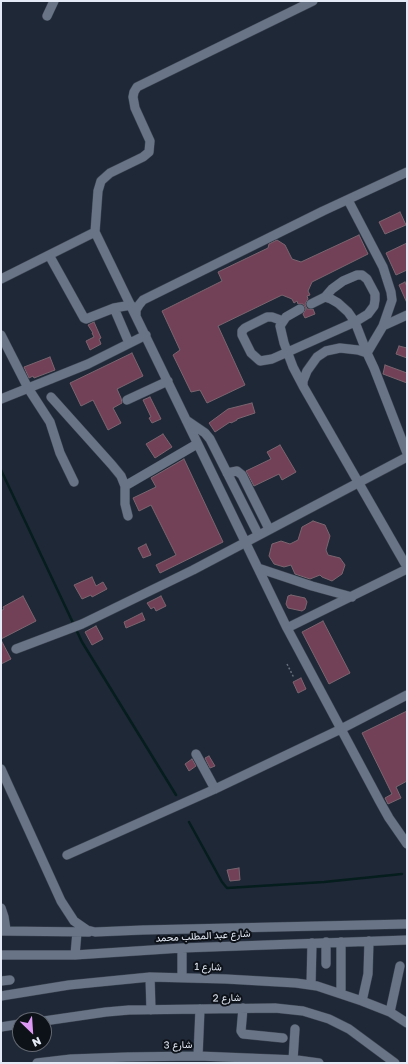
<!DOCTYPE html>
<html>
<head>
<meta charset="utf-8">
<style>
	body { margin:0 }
	#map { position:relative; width:408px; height:1064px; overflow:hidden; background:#1f2837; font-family:"Golos Text",sans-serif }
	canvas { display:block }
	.frame { position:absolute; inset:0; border:2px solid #e5ebf6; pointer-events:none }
	.north { position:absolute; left:12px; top:1012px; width:40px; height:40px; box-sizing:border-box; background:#0d1118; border:1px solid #636871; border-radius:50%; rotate:155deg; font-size:11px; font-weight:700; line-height:16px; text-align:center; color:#e5ebf6 }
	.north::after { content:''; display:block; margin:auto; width:14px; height:18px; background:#dd99f3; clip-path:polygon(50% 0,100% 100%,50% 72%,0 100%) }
</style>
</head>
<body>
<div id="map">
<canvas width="408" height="1064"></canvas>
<div class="frame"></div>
<div class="north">N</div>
</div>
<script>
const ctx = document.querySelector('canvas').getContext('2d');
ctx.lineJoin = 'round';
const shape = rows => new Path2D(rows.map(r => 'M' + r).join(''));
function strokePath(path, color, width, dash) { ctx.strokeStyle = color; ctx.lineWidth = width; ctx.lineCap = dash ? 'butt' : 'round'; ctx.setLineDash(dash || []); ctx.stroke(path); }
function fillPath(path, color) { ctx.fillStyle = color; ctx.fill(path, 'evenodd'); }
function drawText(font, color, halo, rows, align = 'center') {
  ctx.font = font + ' "Golos Text",Vazirmatn,sans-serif'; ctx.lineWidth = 4; ctx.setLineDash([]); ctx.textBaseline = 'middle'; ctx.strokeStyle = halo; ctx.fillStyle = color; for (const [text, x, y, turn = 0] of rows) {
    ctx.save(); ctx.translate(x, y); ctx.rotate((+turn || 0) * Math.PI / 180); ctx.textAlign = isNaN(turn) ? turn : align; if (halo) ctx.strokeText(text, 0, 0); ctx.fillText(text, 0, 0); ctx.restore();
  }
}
strokePath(shape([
	[1,470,82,642,176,795],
	[189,822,222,882,227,888,324,882,402,874]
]), '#051d1d', 2.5);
const building = shape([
	[400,212,406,225,385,234,379,222,400,212],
	[359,235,368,254,312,282,308,291,310,295,307,296,308,299,305,304,307,309,313,309,315,314,305,318,303,314,306,309,303,304,298,304,297,301,294,303,292,299,282,295,218,326,245,385,207,403,200,390,191,392,173,355,180,350,162,311,222,281,218,272,268,248,269,244,277,240,285,245,292,259,301,262,359,235],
	[407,243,407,270,396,275,386,253,407,243],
	[405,282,407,287,407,303,399,285,405,282],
	[94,322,101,338,99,339,101,344,90,350,86,341,94,337,92,333,93,333,88,325,94,322],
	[399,346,407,348,407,358,396,354,399,346],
	[132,353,143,376,117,389,121,398,122,403,113,408,121,423,108,430,93,400,81,406,70,383,132,353],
	[50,357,55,370,34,378,33,376,29,378,24,367,50,357],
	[385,365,407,373,407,383,383,374,385,365],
	[150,397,161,419,152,423,149,418,151,417,143,400,150,397],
	[252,403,255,413,237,419,237,420,231,423,230,422,215,432,209,423,228,409,252,403],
	[163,434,172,447,155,458,146,444,163,434],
	[280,445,296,472,282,480,279,474,254,486,246,471,271,459,267,452,280,445],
	[184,459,223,542,160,573,156,565,176,555,151,505,139,511,133,498,156,487,151,478,184,459],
	[313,521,325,525,330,536,326,550,328,555,340,558,345,565,342,574,332,581,322,577,320,575,310,579,295,574,291,565,284,567,274,564,269,556,272,544,281,541,290,544,298,540,302,527,313,521],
	[146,544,151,555,143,558,138,548,146,544],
	[92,577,96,586,103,582,107,589,92,597,91,595,82,599,74,585,92,577],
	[291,595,305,598,307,602,305,609,302,611,288,608,286,604,288,596,291,595],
	[23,596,36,621,1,639,1,611,4,609,3,607,23,596],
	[161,596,166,606,156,611,154,607,151,609,147,603,161,596],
	[142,613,145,620,126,628,124,622,142,613],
	[323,621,350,673,329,684,302,632,323,621],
	[96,626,103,639,92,645,85,632,96,626],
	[1,640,11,659,1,664,1,640],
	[301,678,306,689,298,693,293,682,301,678],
	[407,711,407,781,396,787,401,798,388,804,385,798,392,794,362,733,407,711],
	[209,756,215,766,210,768,205,758,209,756],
	[192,759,196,766,189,771,185,764,192,759],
	[239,868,240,880,230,881,227,870,239,868]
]);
fillPath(building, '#724158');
strokePath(building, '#7b656f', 1);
const minor = shape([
	[313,1,137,87,134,92,133,97,135,108,150,141,149,152,143,157,110,173,101,181,98,191,95,232,287,628,380,802,389,818,407,844],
	[47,16,54,1],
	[348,200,383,267,391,292,392,300,383,326,367,353],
	[49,255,84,318,86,319,114,308,131,305],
	[1,279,95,232],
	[311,304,325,297,331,299,338,303,348,312,355,322,367,353],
	[114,308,129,343],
	[300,309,286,317,280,326,284,343,293,367,303,386],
	[136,315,136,310,139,305,143,300,323,211,407,172],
	[283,321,272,317,267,317,245,328,242,331,242,335,251,353,260,361,272,359,355,322,368,314,374,306,375,300,375,294,367,279,362,275,357,275,343,281,332,289,325,297],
	[383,326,407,315],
	[1,335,28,388,50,422,60,453,74,482],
	[51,397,112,465,121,476,125,486,125,504,128,516],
	[1,399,88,364,146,335],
	[127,400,168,381],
	[186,420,205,433,210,439,258,534],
	[407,453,374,368,367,353,358,350,340,348,326,351,317,357,307,371,303,381,303,386,407,567],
	[227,473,237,471,242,475,269,529],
	[125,486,197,444],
	[258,568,312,586,352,597],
	[287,628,407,569],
	[16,649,82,624,193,570,407,457],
	[196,754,215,789],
	[1,769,61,901,74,921,87,930,95,932,143,930,407,924],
	[67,855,215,789,341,729,407,695],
	[1,908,4,917,6,930],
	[1,931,89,932],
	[326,942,326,964],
	[1,955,75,955,182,948,407,940],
	[75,955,77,932],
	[150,977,151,1010],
	[182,977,182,948],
	[1,981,10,980],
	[311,985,312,943],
	[341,994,341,942],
	[1,996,69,985,150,977,226,979,296,983,317,986,362,1001,390,1012,407,1023],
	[362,1001,368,974,369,941],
	[243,1008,241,1031,243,1034,283,1038],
	[390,1012,400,966],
	[44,1021,106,1012,129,1010,275,1008,303,1011,329,1019,349,1029,395,1063],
	[1,1027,20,1024],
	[198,1056,200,1009],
	[293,1060,295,1029],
	[37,1063,71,1059,127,1057,198,1056,297,1060,319,1063]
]);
strokePath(minor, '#3d4552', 10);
strokePath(shape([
	[287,664,294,678]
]), '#68707d', 1.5, [2, 2]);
strokePath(minor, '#697587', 9);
drawText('10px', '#e5ebf6', '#0d1118', [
	["شارع عبد المطلب محمد",203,936,-3],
	["شارع 1",208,967,2],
	["شارع 2",227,998,-1],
	["شارع 3",178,1045,-1]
]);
</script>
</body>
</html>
